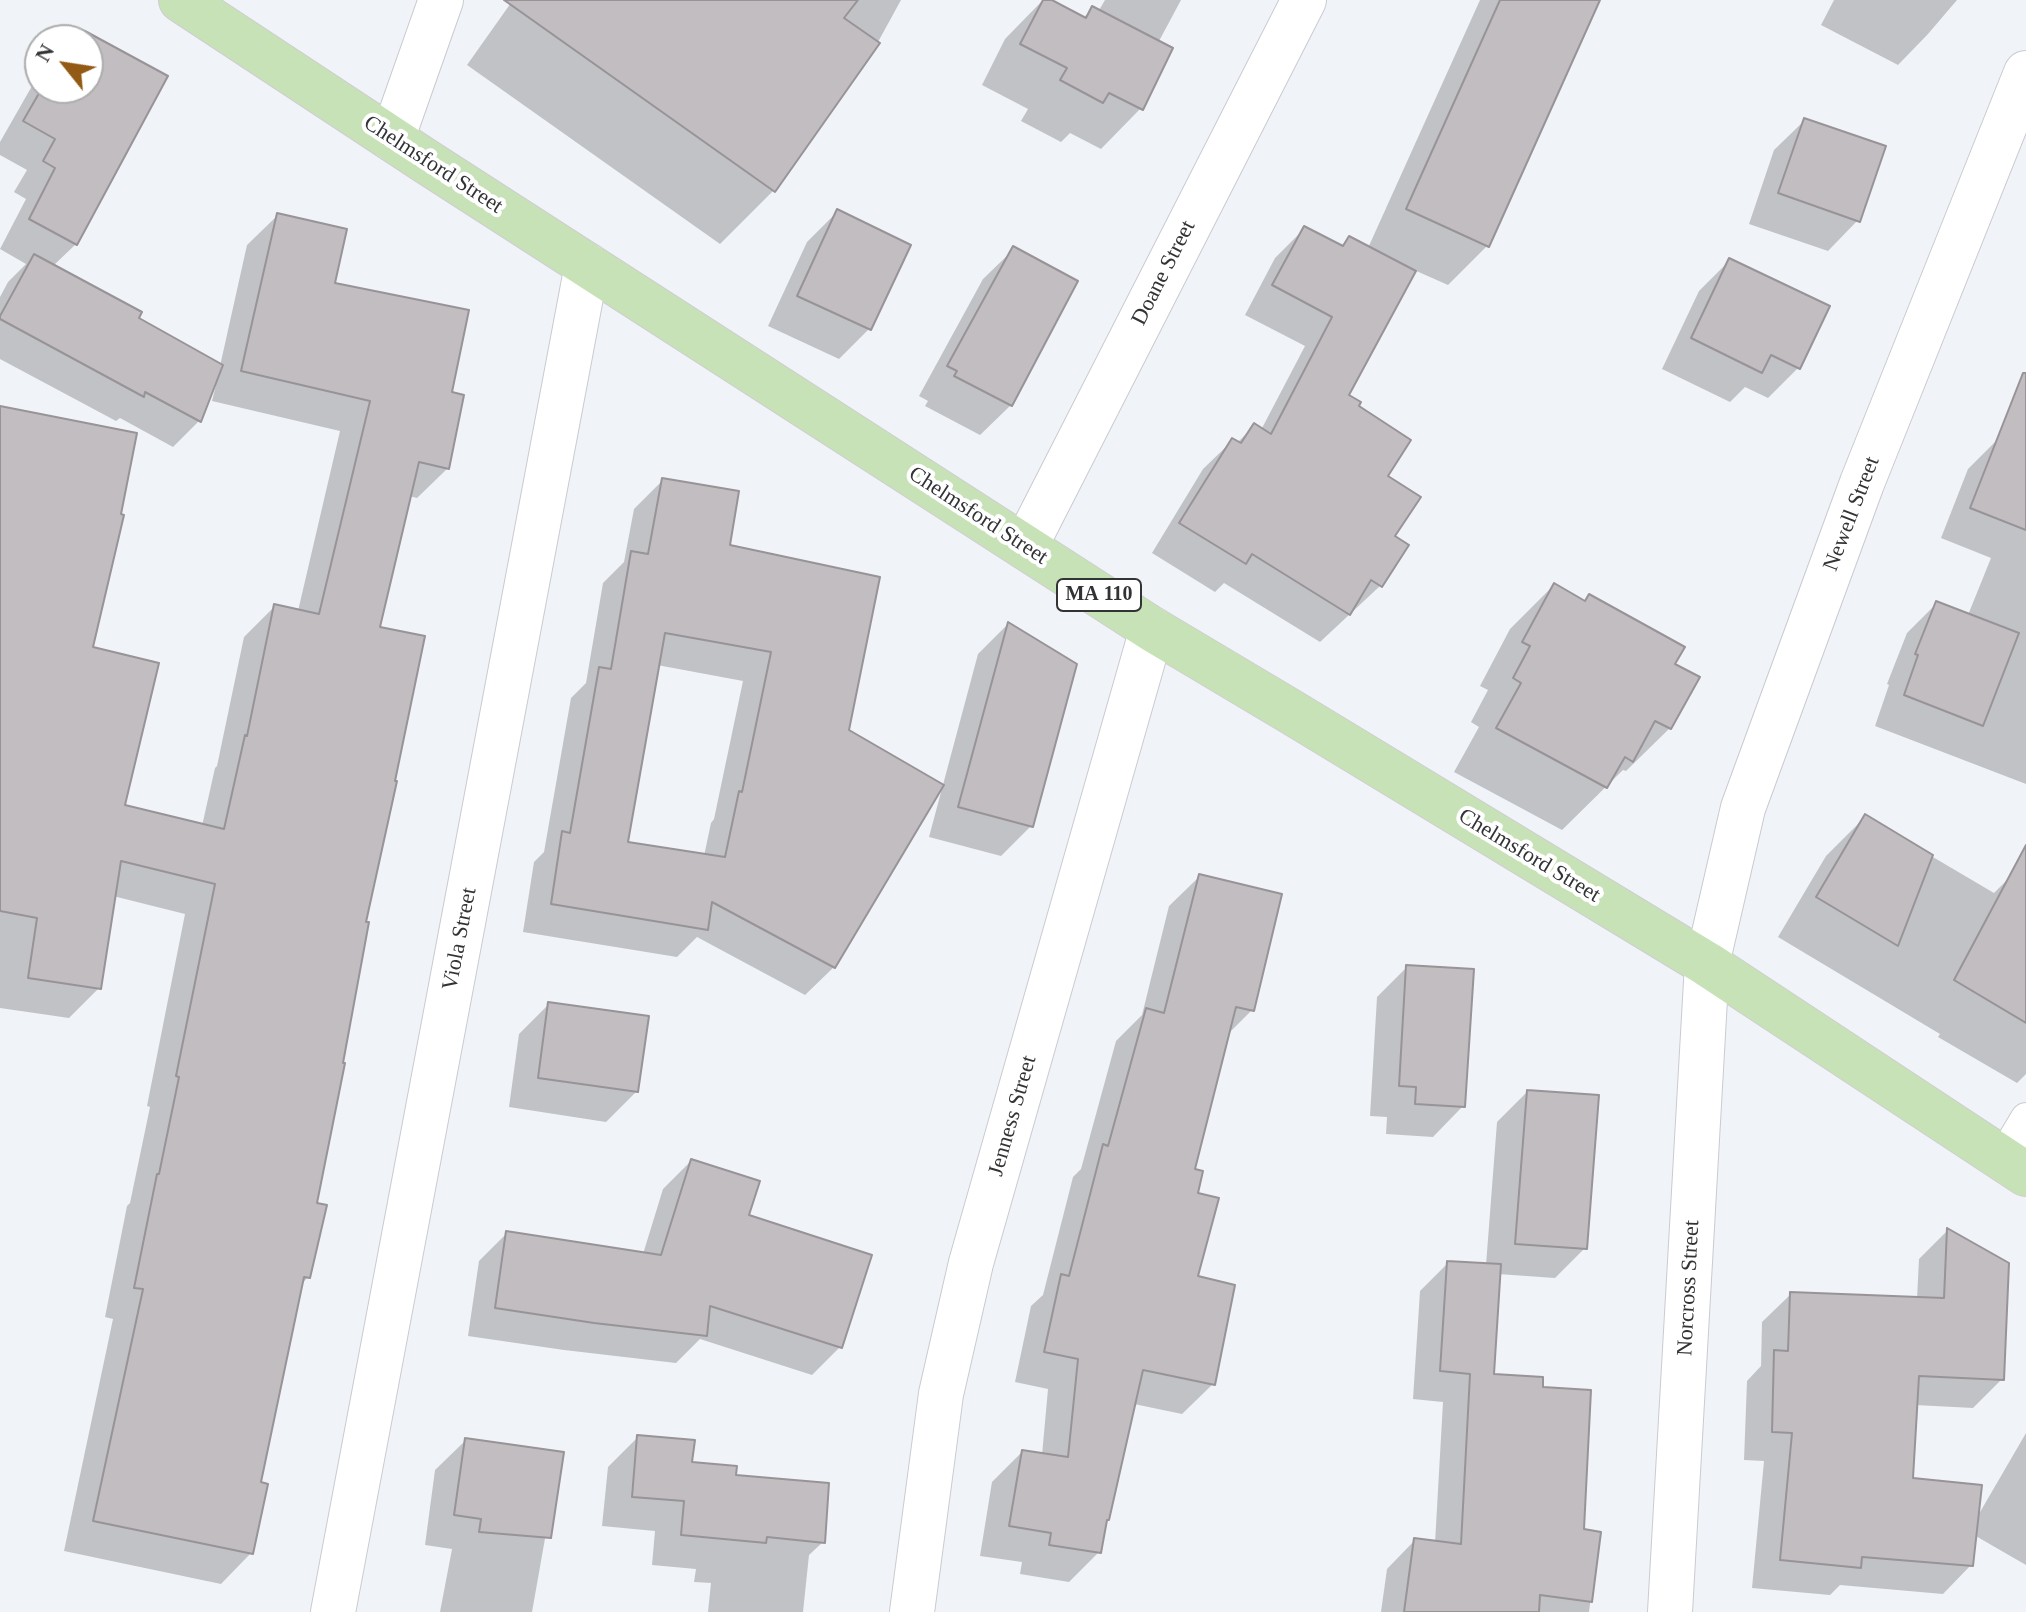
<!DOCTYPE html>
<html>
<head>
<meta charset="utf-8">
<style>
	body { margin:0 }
	#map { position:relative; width:2026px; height:1612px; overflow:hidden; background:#f0f3f8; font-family:Georgia,serif }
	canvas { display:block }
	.north { position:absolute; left:24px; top:24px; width:80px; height:80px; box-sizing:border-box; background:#fff; border:2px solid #adadae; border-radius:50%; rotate:300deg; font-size:22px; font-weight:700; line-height:32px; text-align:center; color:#323335 }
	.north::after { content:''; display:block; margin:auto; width:28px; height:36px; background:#935a15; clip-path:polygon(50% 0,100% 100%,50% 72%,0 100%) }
</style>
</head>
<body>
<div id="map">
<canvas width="2026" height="1612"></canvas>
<div class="north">N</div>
</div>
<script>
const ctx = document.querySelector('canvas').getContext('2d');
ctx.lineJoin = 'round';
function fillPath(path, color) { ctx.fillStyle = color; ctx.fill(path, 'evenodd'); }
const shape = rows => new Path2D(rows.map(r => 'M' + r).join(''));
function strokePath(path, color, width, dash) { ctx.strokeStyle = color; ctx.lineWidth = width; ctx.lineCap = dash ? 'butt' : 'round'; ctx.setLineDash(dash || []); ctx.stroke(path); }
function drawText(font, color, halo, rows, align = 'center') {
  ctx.font = font + ' Georgia,serif'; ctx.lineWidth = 8; ctx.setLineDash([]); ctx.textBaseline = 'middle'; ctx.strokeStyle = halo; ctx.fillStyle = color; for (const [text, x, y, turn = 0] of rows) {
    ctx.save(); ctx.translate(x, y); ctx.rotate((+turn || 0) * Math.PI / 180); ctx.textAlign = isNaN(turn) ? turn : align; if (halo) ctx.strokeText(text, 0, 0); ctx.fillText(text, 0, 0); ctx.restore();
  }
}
fillPath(shape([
	[513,0,901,0,878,42,774,190,720,244,467,65],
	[1043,0,1048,0,1083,18,1092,9,1098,12,1105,0,1181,0,1158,43,1141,108,1101,149,1070,133,1061,142,1021,121,1028,109,982,85,1005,39],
	[1480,0,1598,0,1488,245,1448,285,1414,270,1346,396,1357,406,1385,477,1393,537,1380,586,1320,642,1224,583,1215,592,1152,553,1203,469,1232,441,1237,443,1254,426,1261,430,1305,346,1245,315,1275,258,1304,229,1340,247,1349,238,1368,248],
	[1834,0,1957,0,1928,34,1898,65,1821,25],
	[86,34,166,77,76,244,53,266,136,319,220,366,247,245,278,215,332,284,449,393,448,468,417,498,409,496,378,628,363,923,314,1204,308,1277,300,1286,259,1484,251,1553,221,1584,64,1551,113,1319,105,1317,127,1206,130,1203,150,1107,147,1106,185,914,113,896,99,988,69,1018,0,1008,0,408,91,649,123,807,202,826,215,768,217,766,244,637,274,607,298,611,340,431,212,401,216,385,213,384,199,421,173,447,120,418,116,421,0,359,0,297,8,282,26,264,0,249,26,199,14,192,27,170,0,155,0,142,40,72,40,88,88,88,88,40,79,40],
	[1805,120,1858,220,1828,251,1749,224,1774,150],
	[837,212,869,329,839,359,768,326,807,242],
	[1014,249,1011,405,980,435,925,406,928,401,919,396,983,279],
	[1730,260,1798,368,1768,398,1745,387,1730,402,1662,369,1699,291],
	[2026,393,2026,784,1875,726,1889,685,1887,684,1907,633,1937,603,1968,615,1991,558,1941,538,1968,469,1998,439],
	[663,480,847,731,834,967,805,995,697,937,677,957,523,932,534,862,544,852,571,698,586,683,603,583,624,562,634,509],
	[657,665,743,681,714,819,711,823,704,856,626,844],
	[1554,585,1584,602,1589,596,1672,665,1670,728,1626,771,1623,770,1562,830,1454,772,1479,727,1471,722,1488,690,1480,686,1510,629],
	[1008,624,1031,826,1001,856,929,837,978,654],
	[1865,817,1994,893,2011,876,2026,885,2026,1074,2017,1083,1938,1037,1940,1034,1778,937,1826,856],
	[1200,876,1252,1010,1227,1035,1192,1170,1195,1194,1196,1278,1213,1384,1182,1414,1134,1404,1104,1522,1099,1552,1069,1582,1020,1574,1022,1562,980,1556,992,1482,1022,1452,1042,1455,1048,1389,1015,1382,1031,1306,1043,1295,1073,1177,1081,1169,1116,1041,1142,1015,1169,906],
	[1407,967,1463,1106,1433,1137,1386,1134,1387,1117,1370,1116,1377,997],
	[549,1004,636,1092,606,1122,509,1107,519,1034],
	[1527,1092,1585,1248,1555,1278,1498,1274,1492,1376,1541,1389,1582,1531,1599,1533,1589,1612,1381,1612,1387,1569,1415,1540,1435,1543,1443,1402,1413,1399,1420,1291,1448,1263,1486,1265,1497,1122],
	[691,1161,747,1216,840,1347,812,1375,700,1339,676,1363,564,1350,468,1336,479,1261,507,1233,643,1254,663,1189],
	[1947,1231,2002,1379,1973,1408,1915,1405,1910,1480,1976,1519,2026,1433,2026,1565,1974,1535,1971,1565,1943,1594,1840,1585,1830,1595,1752,1588,1764,1461,1744,1460,1747,1381,1761,1366,1762,1322,1791,1294,1917,1299,1919,1259],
	[638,1437,690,1464,734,1477,823,1542,809,1555,803,1612,708,1612,711,1583,694,1582,696,1569,652,1565,655,1531,602,1526,608,1467],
	[466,1440,546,1533,532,1612,440,1612,452,1549,425,1545,435,1470]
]), '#0003');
const building = shape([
	[504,0,858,0,844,18,880,43,775,192,504,0],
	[1043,0,1052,0,1086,18,1092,6,1173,48,1143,110,1109,93,1103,103,1060,80,1067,68,1020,44,1043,0],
	[1500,0,1600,0,1489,247,1406,209,1500,0],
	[85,31,168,76,77,245,29,219,55,168,43,161,55,139,23,121,42,88,88,88,88,40,80,40,85,31],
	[1804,118,1886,146,1860,222,1778,193,1804,118],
	[837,209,911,245,871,330,797,296,837,209],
	[277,213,347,229,335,283,469,310,452,392,464,395,449,469,419,462,380,627,425,636,395,781,397,781,366,922,369,922,343,1063,345,1063,317,1203,327,1205,310,1278,304,1277,261,1482,268,1484,253,1554,93,1521,143,1289,134,1288,157,1174,159,1174,179,1077,176,1076,215,884,121,861,101,989,28,978,37,918,0,911,0,406,137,433,121,514,124,515,93,647,159,663,125,805,224,829,245,735,247,736,274,604,319,614,370,401,241,371,277,213],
	[1304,226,1343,246,1349,236,1416,271,1349,395,1361,402,1359,406,1411,440,1388,476,1421,497,1395,536,1409,545,1382,587,1371,580,1350,615,1252,554,1246,564,1179,523,1232,438,1241,443,1254,423,1271,434,1332,317,1272,285,1304,226],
	[1013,246,1078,281,1012,406,954,376,957,371,947,366,1013,246],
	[34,254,142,312,139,318,223,365,201,422,145,392,144,397,0,319,0,316,34,254],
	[1729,258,1830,306,1800,369,1771,355,1762,373,1691,338,1729,258],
	[2023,373,2026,373,2026,530,1970,508,2023,373],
	[662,478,739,491,730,545,880,577,849,730,944,785,835,968,712,902,708,930,551,904,562,831,570,833,599,667,611,669,631,551,648,554,662,478],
	[665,633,771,652,742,792,739,791,725,857,628,842,665,633],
	[1554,583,1585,601,1589,594,1685,647,1675,664,1700,677,1671,729,1655,721,1633,762,1625,757,1607,788,1496,728,1521,683,1513,678,1530,646,1522,642,1554,583],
	[1936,601,2019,633,1983,726,1904,695,1918,655,1915,654,1936,601],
	[1008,622,1077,664,1033,827,958,807,1008,622],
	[1865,814,1933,855,1898,946,1816,897,1865,814],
	[2026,845,2026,1023,1954,980,2026,845],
	[1199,874,1282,894,1254,1011,1236,1007,1195,1169,1203,1171,1198,1193,1219,1198,1198,1276,1235,1285,1215,1385,1143,1370,1109,1520,1107,1520,1101,1553,1049,1545,1051,1533,1009,1526,1022,1450,1068,1457,1078,1359,1044,1352,1061,1274,1069,1276,1103,1144,1108,1146,1146,1008,1164,1013,1199,874],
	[1406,965,1474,969,1465,1107,1415,1104,1416,1087,1399,1086,1406,965],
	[548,1002,649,1016,638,1092,538,1078,548,1002],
	[1527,1090,1599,1095,1587,1249,1515,1244,1527,1090],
	[691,1159,760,1181,749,1215,872,1255,842,1348,710,1306,707,1336,594,1323,495,1308,506,1231,661,1255,691,1159],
	[1947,1228,2009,1263,2004,1380,1919,1376,1913,1478,1982,1485,1973,1566,1862,1557,1861,1568,1780,1560,1792,1433,1772,1432,1774,1350,1788,1351,1790,1292,1944,1298,1947,1228],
	[1447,1261,1501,1264,1494,1374,1543,1377,1543,1387,1591,1390,1584,1529,1601,1532,1592,1602,1540,1595,1539,1612,1404,1612,1414,1538,1461,1544,1470,1374,1440,1371,1447,1261],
	[637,1435,695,1440,692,1462,737,1466,736,1475,829,1483,825,1543,767,1537,766,1543,681,1535,684,1501,632,1497,637,1435],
	[465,1438,564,1452,551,1538,479,1532,481,1519,454,1515,465,1438]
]);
fillPath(building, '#c2bdc1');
strokePath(building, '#989396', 2);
const lane = shape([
	[2002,1158,2026,1118]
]);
const street = shape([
	[392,139,441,0],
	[1025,547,1304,0],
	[333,1612,587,265],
	[912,1612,941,1394,971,1263,1152,629],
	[1670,1612,1707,964,1743,808,1862,483,2026,73]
]);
const primary = shape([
	[181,0,427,162,1152,629,1293,713,1707,964,2026,1174]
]);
strokePath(lane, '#c9cbd0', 32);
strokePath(street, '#c9cbd0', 46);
strokePath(primary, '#cececf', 46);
strokePath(lane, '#fff', 30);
strokePath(street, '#fff', 44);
strokePath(primary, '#c8e2b8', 44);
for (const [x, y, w] of [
	[1099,595,84]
]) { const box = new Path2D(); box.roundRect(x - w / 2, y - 16, w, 32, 6); ctx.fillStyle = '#fff'; ctx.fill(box); strokePath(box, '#323335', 2); }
drawText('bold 20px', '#323335', null, [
	["MA 110",1099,595]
]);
drawText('22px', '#323335', '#fff', [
	["Chelmsford Street",433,165,33],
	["Doane Street",1164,273,-63],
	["Newell Street",1852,514,-69],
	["Chelmsford Street",978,516,33],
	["Chelmsford Street",1529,856,31],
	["Viola Street",460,939,-79],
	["Jenness Street",1013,1116,-74],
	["Norcross Street",1689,1288,-87]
]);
</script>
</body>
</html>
